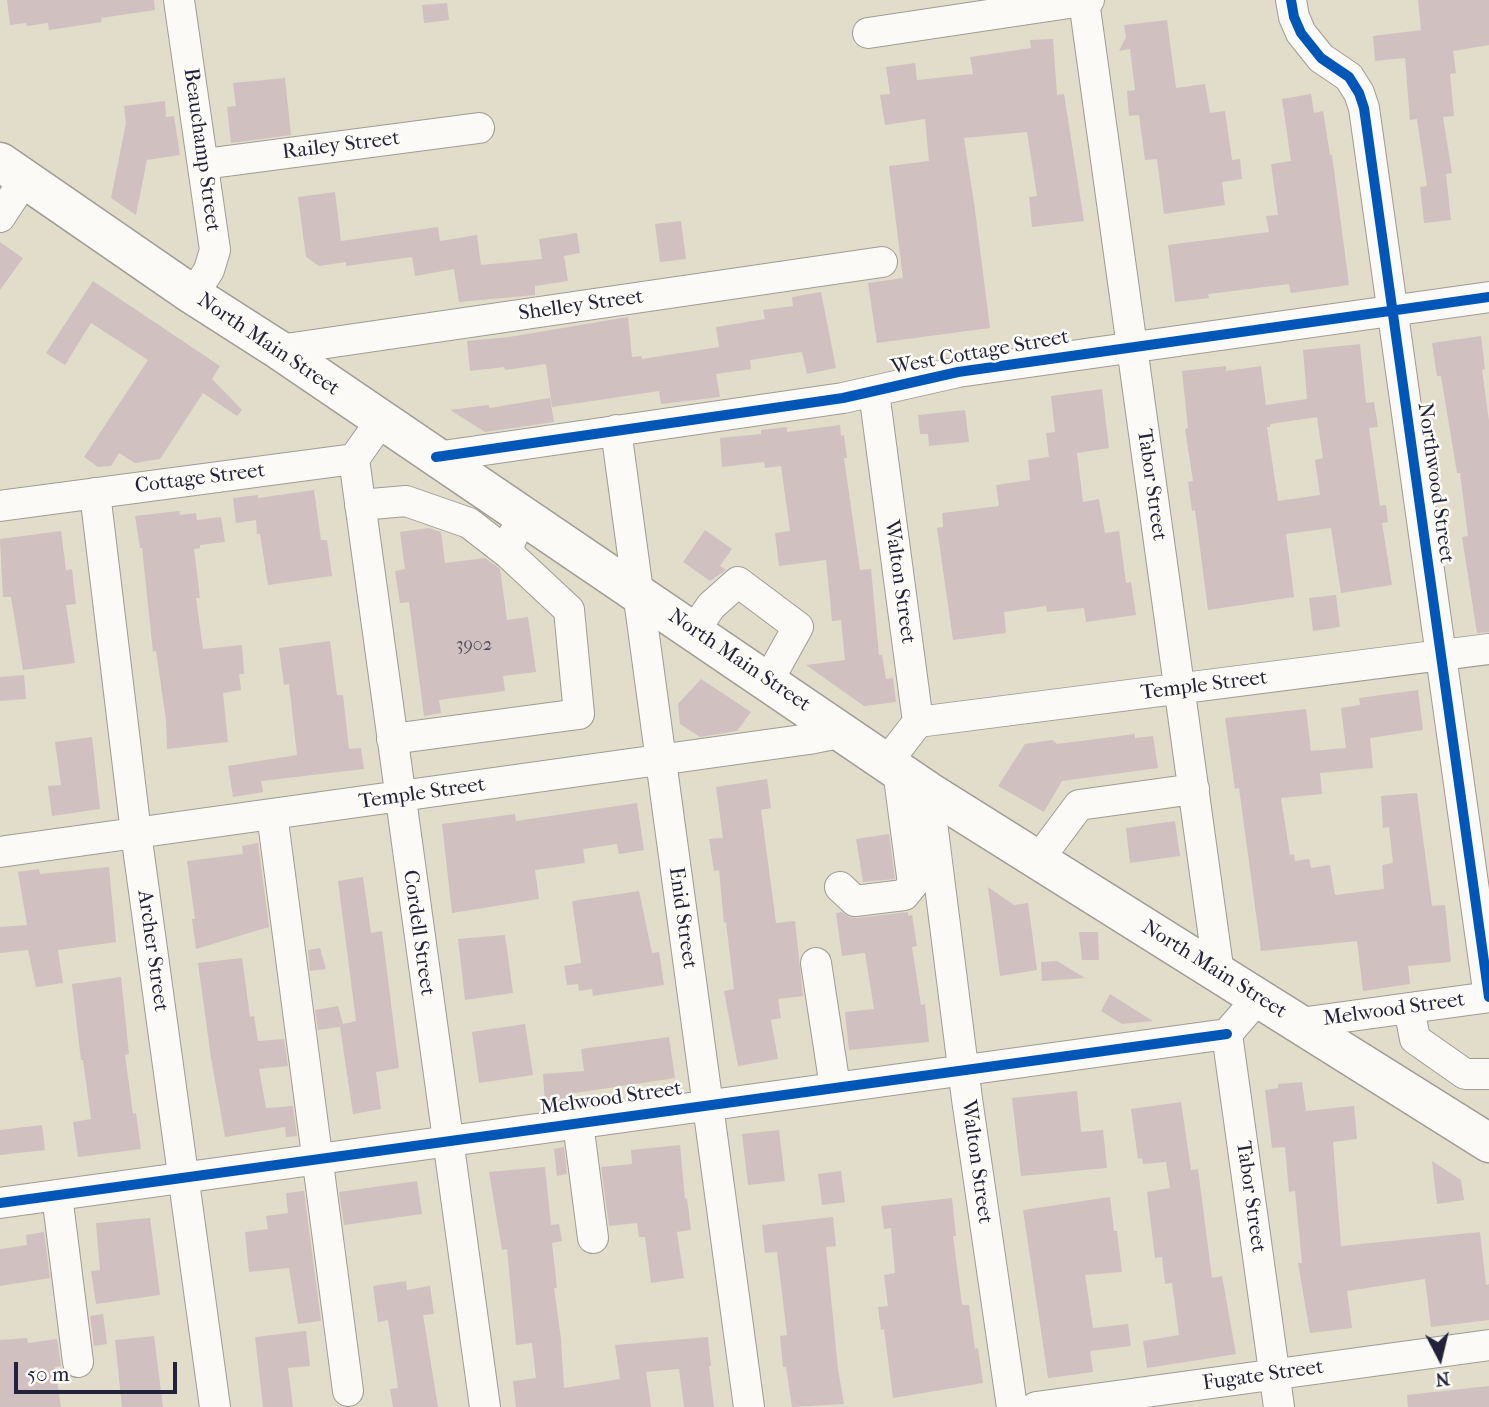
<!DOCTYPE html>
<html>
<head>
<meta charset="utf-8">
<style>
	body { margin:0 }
	#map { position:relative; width:1489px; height:1407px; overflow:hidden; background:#e2dcca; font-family:"IM FELL French Canon",serif }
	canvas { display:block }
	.north { position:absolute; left:1405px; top:1323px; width:70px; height:70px; -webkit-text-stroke:5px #fdfcf7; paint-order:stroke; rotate:173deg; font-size:19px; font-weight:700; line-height:28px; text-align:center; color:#22223b }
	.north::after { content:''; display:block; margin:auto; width:24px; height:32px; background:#22223b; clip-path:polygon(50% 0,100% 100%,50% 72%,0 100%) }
	.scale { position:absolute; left:14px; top:1362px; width:163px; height:32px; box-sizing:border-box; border:4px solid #22223b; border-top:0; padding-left:9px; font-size:21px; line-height:24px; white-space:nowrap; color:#22223b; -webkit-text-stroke:5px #fdfcf7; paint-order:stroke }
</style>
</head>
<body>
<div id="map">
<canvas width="1489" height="1407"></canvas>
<div class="north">N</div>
<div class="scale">50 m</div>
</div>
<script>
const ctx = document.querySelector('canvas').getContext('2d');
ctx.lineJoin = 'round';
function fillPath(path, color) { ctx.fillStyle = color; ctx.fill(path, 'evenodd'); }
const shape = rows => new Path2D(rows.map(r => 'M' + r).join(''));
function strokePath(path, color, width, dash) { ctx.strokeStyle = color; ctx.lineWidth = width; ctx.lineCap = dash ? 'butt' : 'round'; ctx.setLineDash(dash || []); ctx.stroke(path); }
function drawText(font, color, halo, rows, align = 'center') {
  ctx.font = font + ' "IM FELL French Canon",serif'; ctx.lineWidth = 5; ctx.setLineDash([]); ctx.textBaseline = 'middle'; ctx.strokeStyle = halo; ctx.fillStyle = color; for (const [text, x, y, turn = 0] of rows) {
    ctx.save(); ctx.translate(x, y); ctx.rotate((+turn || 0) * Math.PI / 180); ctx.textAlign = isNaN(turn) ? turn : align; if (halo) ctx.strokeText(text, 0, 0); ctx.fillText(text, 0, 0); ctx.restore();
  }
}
fillPath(shape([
	[7,0,154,0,155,10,101,18,102,22,49,30,48,23,27,26,26,23,10,25],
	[1418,0,1489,0,1489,45,1453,51,1456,73,1450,74,1454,116,1443,117,1452,173,1446,174,1451,220,1424,223,1420,187,1427,186,1417,119,1410,120,1405,58,1375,61,1373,36,1421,30],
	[447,3,449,20,424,23,422,5],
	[1167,20,1176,88,1205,84,1210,113,1225,111,1232,160,1240,159,1242,179,1222,182,1225,205,1164,214,1157,159,1145,160,1139,115,1129,116,1127,91,1135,90,1130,49,1119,51,1126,37,1124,25],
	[1053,39,1057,95,1064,94,1084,221,1032,227,1029,197,1037,196,1027,132,964,138,975,210,990,328,877,343,868,283,903,278,889,166,929,161,925,119,885,125,880,95,890,94,886,67,915,63,917,80,973,74,970,57,1031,48,1030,40],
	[285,78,291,135,231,143,227,107,236,106,233,83],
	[1311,94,1314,113,1323,111,1330,155,1332,155,1349,285,1291,293,1289,284,1208,294,1209,298,1175,302,1168,245,1269,232,1266,216,1278,215,1271,164,1291,161,1282,99],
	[165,101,166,117,174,116,180,155,147,160,136,215,111,198,126,123,124,106],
	[335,192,341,241,438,227,440,241,477,235,481,265,542,259,539,239,577,233,580,253,564,256,568,281,535,286,535,295,459,302,454,269,415,276,412,257,346,266,346,262,319,266,306,257,298,197],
	[681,221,686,259,660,262,655,224],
	[0,242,23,258,0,290],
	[93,281,220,366,212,379,242,410,237,416,203,393,160,459,135,463,119,453,111,466,98,467,84,457,148,360,91,323,65,365,46,353],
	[821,292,836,368,807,374,802,352,750,360,751,369,716,374,720,397,661,404,659,391,552,407,546,364,505,370,504,367,470,371,467,341,509,337,628,317,632,357,641,356,642,359,719,347,716,327,765,319,763,310,793,306,792,297],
	[1481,336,1485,369,1482,370,1489,421,1489,632,1477,633,1462,537,1468,536,1460,473,1457,473,1441,376,1437,376,1432,343],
	[1360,344,1366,403,1374,402,1378,427,1369,428,1380,506,1386,505,1388,522,1382,523,1392,585,1341,593,1331,528,1286,534,1294,597,1208,610,1195,510,1192,511,1188,482,1193,481,1185,429,1188,428,1182,371,1226,366,1226,371,1261,366,1266,405,1307,399,1303,350],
	[1317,417,1323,458,1315,460,1320,495,1278,501,1267,427,1270,427,1270,424],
	[1102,389,1109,448,1077,453,1083,502,1099,499,1105,533,1119,531,1126,583,1131,582,1136,615,1086,622,1084,608,1047,612,1046,606,1004,612,1006,633,953,640,937,528,943,527,942,513,999,506,996,485,1030,480,1028,460,1049,457,1046,433,1055,432,1051,396],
	[550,398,554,422,485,432,450,410,488,405,490,408],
	[965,410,969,442,929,446,928,434,920,434,918,415],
	[840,425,841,436,844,435,847,458,844,458,860,570,871,569,879,655,882,655,886,679,893,678,896,702,864,706,806,665,845,660,841,620,832,621,826,560,779,566,775,533,790,531,781,466,765,468,764,462,722,467,720,438,761,434,761,430,787,427,787,432],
	[314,490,321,540,327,540,332,576,268,585,260,534,257,534,256,520,236,523,233,498,258,495,258,498],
	[179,511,180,515,196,513,197,520,221,517,225,542,200,545,200,548,194,549,200,598,196,598,203,649,242,645,244,674,239,674,241,690,223,693,228,742,167,749,166,720,156,651,153,652,142,548,140,548,135,516],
	[429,528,441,532,445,563,485,558,500,569,507,620,528,617,536,672,503,676,505,691,439,700,441,713,424,716,409,602,400,603,395,571,405,569,400,532],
	[705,530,732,549,720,566,726,570,710,581,683,562],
	[61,531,66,570,72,569,76,604,66,605,75,663,23,670,11,597,3,597,0,539],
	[1336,595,1340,627,1313,631,1309,598],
	[330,641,337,695,343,695,349,749,361,748,364,769,261,781,263,792,233,797,228,766,297,755,289,684,284,685,279,648],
	[24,675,26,699,0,701,0,677],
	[701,679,751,712,737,731,700,737,680,724,678,704],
	[1418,690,1423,730,1370,738,1373,768,1320,773,1322,794,1281,798,1290,855,1294,854,1295,861,1309,859,1311,868,1330,865,1335,895,1384,889,1382,865,1393,863,1389,827,1383,828,1381,796,1417,793,1432,906,1445,905,1451,962,1408,966,1410,984,1363,991,1357,941,1261,951,1239,788,1235,789,1225,718,1306,709,1311,751,1346,748,1341,708,1360,705,1359,698],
	[1135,734,1135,738,1153,736,1158,768,1062,781,1044,812,998,786,1025,744,1052,740,1057,744],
	[92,737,100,809,52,816,48,786,61,785,55,742],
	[767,779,771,808,761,810,776,923,795,921,803,996,778,999,781,1018,771,1020,778,1059,738,1066,724,991,734,989,726,922,724,923,719,870,714,871,709,839,723,838,716,787],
	[637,803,644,850,619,854,617,844,583,849,585,863,535,870,539,899,452,913,442,824,515,814,516,821],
	[1175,821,1180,856,1130,863,1126,828],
	[889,834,895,879,863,882,856,839],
	[258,843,269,927,196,949,192,919,195,919,187,861,243,854,242,846],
	[109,867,116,942,58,950,63,983,36,987,28,950,0,953,0,927,27,925,18,872,39,869,40,874],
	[363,877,371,933,382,931,399,1068,376,1072,381,1109,353,1114,340,1027,318,1030,315,1010,338,1006,343,1024,356,1021,338,881],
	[988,887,1014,905,1028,903,1037,970,1000,976],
	[639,891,652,953,659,952,664,985,593,996,592,989,579,991,578,984,567,985,564,966,581,963,572,901],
	[842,912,849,917,857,918,908,912,908,916,912,915,917,946,912,947,921,1005,925,1004,929,1042,849,1050,845,1012,874,1009,865,953,842,956,836,913],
	[1079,932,1098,932,1099,960,1082,960],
	[505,935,513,993,465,1000,458,939],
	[320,948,326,969,310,971,308,950],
	[242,958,250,1017,254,1016,258,1041,284,1039,288,1066,259,1069,266,1108,293,1106,297,1136,286,1137,285,1127,225,1137,211,1058,198,963],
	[1057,961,1085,978,1042,981,1041,962],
	[121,977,129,1054,125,1055,133,1114,136,1113,141,1149,78,1157,73,1122,91,1119,83,1060,81,1060,72,984],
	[1110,994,1153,1021,1122,1024,1101,1011],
	[525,1024,533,1075,479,1083,472,1032],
	[669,1037,675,1078,568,1094,569,1100,545,1103,543,1074,584,1071,581,1049],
	[1302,1082,1306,1111,1354,1106,1357,1139,1333,1142,1341,1246,1480,1232,1486,1285,1489,1284,1489,1320,1431,1327,1425,1279,1347,1291,1352,1328,1310,1333,1298,1263,1302,1263,1295,1191,1289,1192,1285,1147,1272,1148,1265,1090,1278,1088,1278,1084],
	[1077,1091,1081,1132,1103,1130,1107,1168,1021,1176,1012,1098],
	[1181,1102,1191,1170,1198,1169,1212,1278,1222,1276,1236,1354,1147,1368,1143,1341,1179,1335,1172,1283,1165,1284,1162,1257,1155,1258,1147,1192,1170,1188,1166,1162,1143,1164,1142,1158,1138,1159,1131,1109],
	[42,1125,45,1150,0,1155,0,1130],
	[779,1130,785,1181,748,1185,742,1134],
	[680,1145,685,1199,687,1198,691,1230,677,1232,684,1278,651,1283,645,1237,639,1237,637,1223,609,1226,601,1167,632,1164,631,1150],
	[564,1147,567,1174,557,1176,554,1149],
	[1432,1161,1461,1180,1464,1200,1437,1204],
	[545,1167,551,1225,559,1224,562,1241,552,1243,557,1288,554,1288,561,1339,564,1388,620,1379,615,1345,708,1337,711,1366,709,1366,714,1407,684,1407,679,1369,646,1372,651,1407,516,1407,513,1381,536,1378,532,1343,516,1345,507,1249,502,1250,489,1172],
	[841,1171,845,1202,822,1205,818,1174],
	[417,1181,422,1214,344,1225,339,1192],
	[304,1191,321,1321,298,1324,289,1268,249,1272,245,1232,268,1229,266,1216,288,1213,286,1193],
	[1110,1197,1114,1231,1117,1231,1122,1272,1085,1275,1093,1328,1128,1324,1131,1346,1090,1351,1093,1372,1048,1378,1023,1210],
	[952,1198,956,1236,953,1236,962,1305,969,1305,975,1349,978,1348,983,1383,893,1398,884,1329,881,1330,878,1307,888,1306,884,1275,895,1273,891,1228,884,1229,881,1206],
	[833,1217,836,1246,826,1247,838,1369,844,1404,792,1407,786,1367,783,1367,780,1336,787,1335,777,1252,765,1253,762,1225],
	[150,1218,160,1295,96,1304,91,1271,100,1270,96,1223],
	[44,1232,50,1278,0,1286,0,1249,27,1245,26,1235],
	[406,1281,407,1290,430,1286,434,1314,423,1315,438,1407,393,1407,390,1389,398,1388,388,1320,378,1322,373,1286],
	[103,1314,107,1344,94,1346,90,1316],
	[306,1331,310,1366,288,1368,293,1407,263,1407,255,1337],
	[154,1336,163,1407,122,1407,115,1340],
	[27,1338,28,1343,57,1339,61,1366,55,1367,61,1407,0,1407,0,1340],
	[1489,1386,1489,1407,1408,1407,1407,1395]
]), '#d0c1c0');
const minor = shape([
	[179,0,215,250,209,270,193,295],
	[1079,0,1084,1,1219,974],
	[1291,0,1294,17,1301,33,1321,58,1349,77,1359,93,1364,108,1489,997],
	[868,33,1089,0],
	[204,164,479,128],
	[0,217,25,179],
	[279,350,882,262],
	[874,392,918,722,887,762],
	[616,430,749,1407],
	[436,457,843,398,958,372,1489,297],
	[354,459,485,1407],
	[95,493,136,833,215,1407],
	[360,505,406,501,469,523,509,554],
	[0,506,354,459,381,421],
	[694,631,711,606,738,582,798,627,768,681],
	[918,722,1489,649],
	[392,739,579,714,569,610,509,554,510,541,524,516],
	[928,791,967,1099,1012,1407],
	[272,814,348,1391],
	[0,852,809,739,844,732],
	[1038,860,1079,805,1194,789],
	[840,887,855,901,904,895,913,884,898,770],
	[816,963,835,1087],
	[1258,998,1227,1034,1279,1407],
	[1409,1008,1415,1039,1465,1074,1489,1074],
	[1300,1023,1489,997],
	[578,1123,593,1238],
	[57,1195,78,1362],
	[0,1203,1227,1034],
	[1036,1407,1489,1345]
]);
const major = shape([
	[0,162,193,295,279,350,928,791,1489,1143]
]);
strokePath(minor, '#9f9c94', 32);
strokePath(major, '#9f9c94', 41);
strokePath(minor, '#fbfaf7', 30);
strokePath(major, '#fbfaf7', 38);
strokePath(shape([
	[1291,0,1294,17,1301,33,1321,58,1349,77,1359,93,1364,108,1489,997],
	[436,457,843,398,958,372,1489,297],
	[0,1203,1227,1034]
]), '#0057b8', 10);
drawText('18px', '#4e4a5c', null, [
	["3902",474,646]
]);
drawText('21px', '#22223b', '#fdfcf7', [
	["Railey Street",341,146,-7],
	["Beauchamp Street",201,150,82],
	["Shelley Street",581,306,-8],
	["North Main Street",268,345,34],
	["West Cottage Street",980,353,-10],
	["Cottage Street",200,479,-7],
	["Northwood Street",1435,483,82],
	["Tabor Street",1151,485,82],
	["Walton Street",899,582,82],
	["North Main Street",739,661,34],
	["Temple Street",1204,686,-7],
	["Temple Street",422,794,-8],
	["Enid Street",682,918,82],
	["Cordell Street",418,933,82],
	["Archer Street",152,951,82],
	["North Main Street",1214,970,32],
	["Melwood Street",1394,1010,-8],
	["Melwood Street",611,1099,-8],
	["Walton Street",976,1162,82],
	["Tabor Street",1250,1197,82],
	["Fugate Street",1263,1376,-8]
]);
</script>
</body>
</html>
